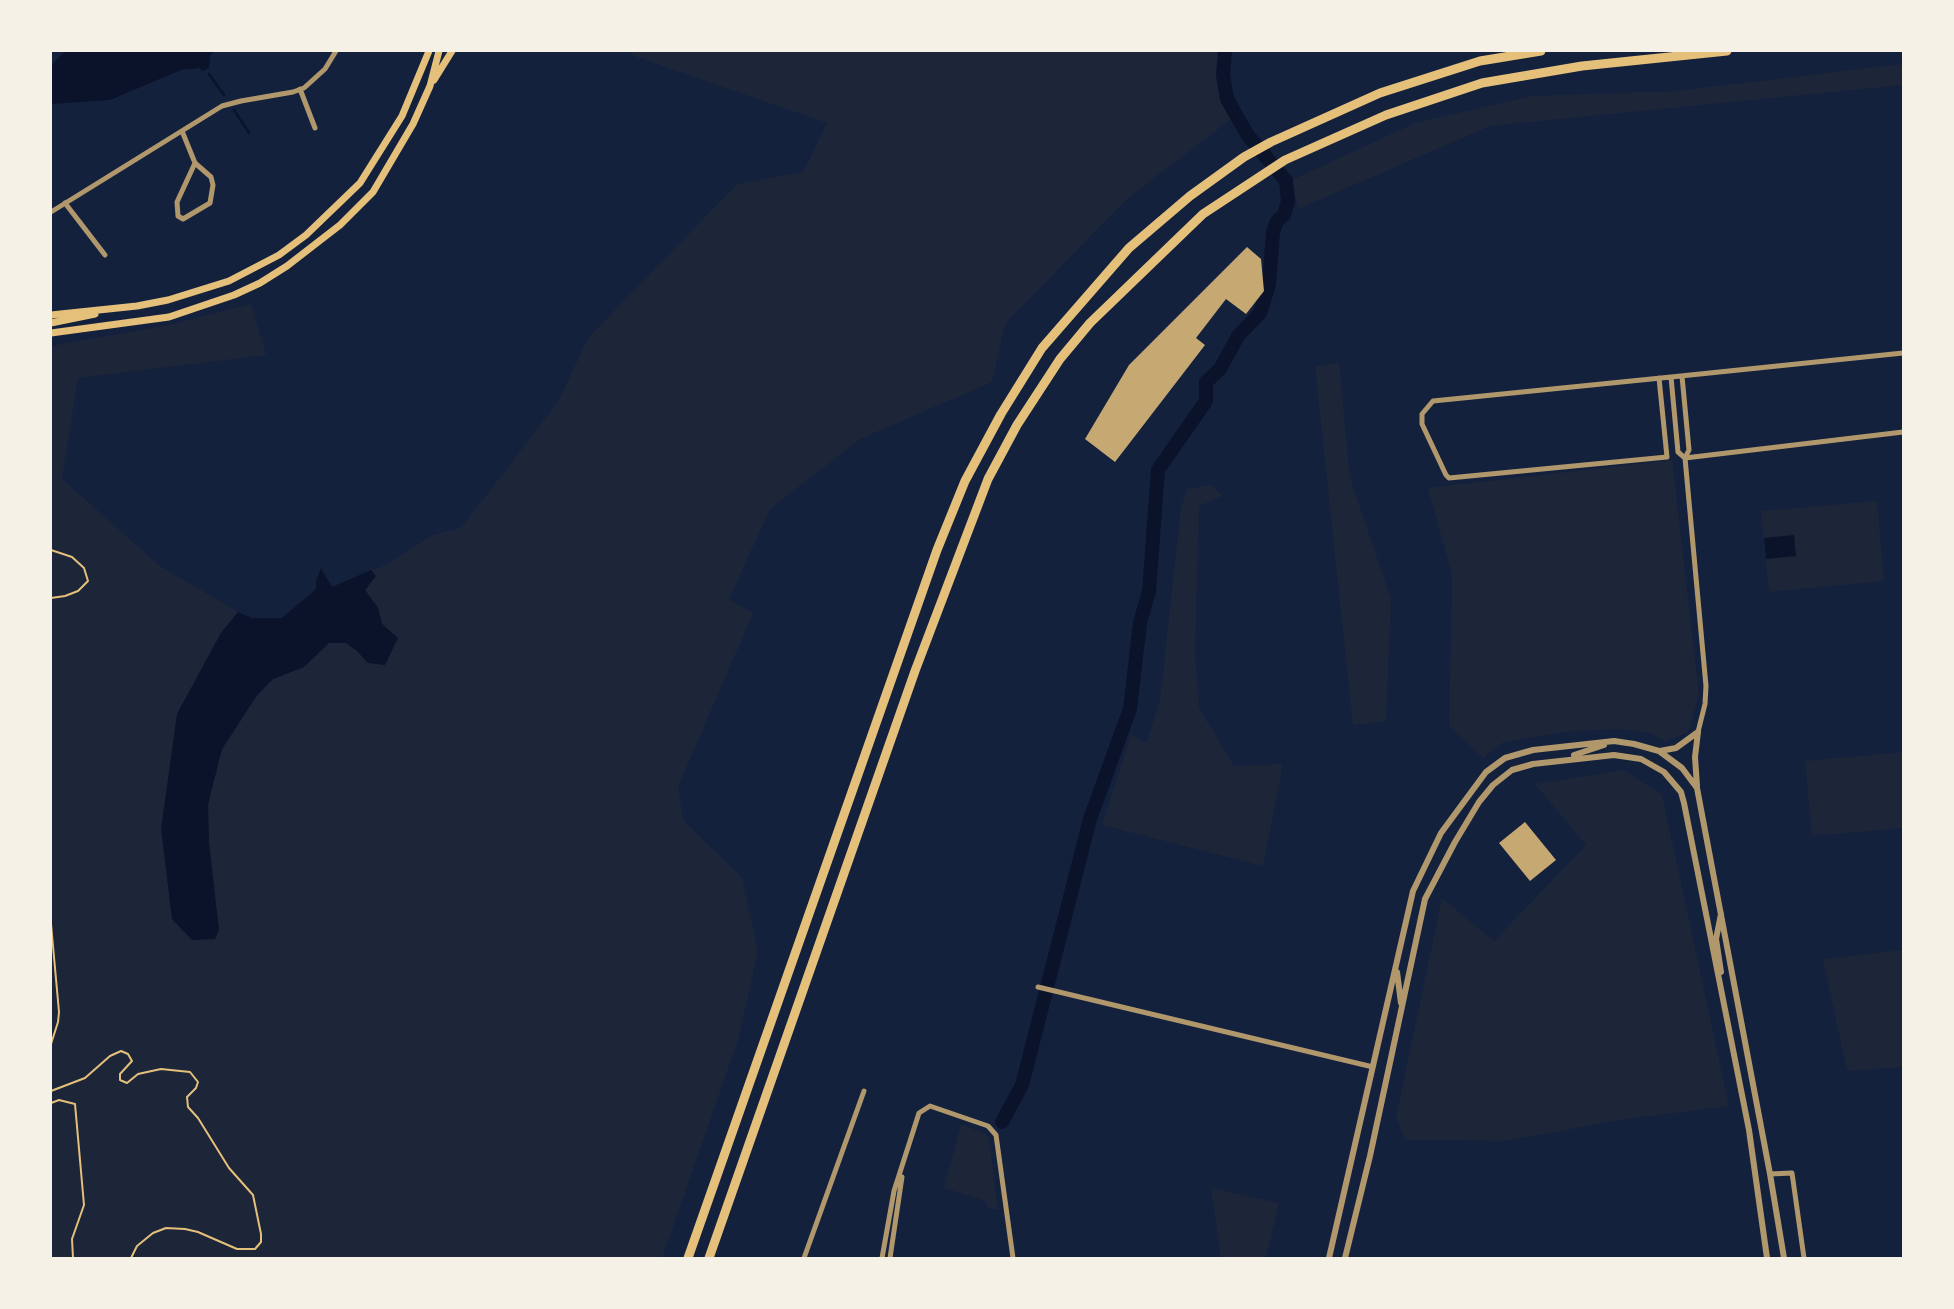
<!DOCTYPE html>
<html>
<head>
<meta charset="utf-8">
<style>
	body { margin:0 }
	#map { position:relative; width:1954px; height:1309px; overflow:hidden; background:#14213d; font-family:"Open Sans",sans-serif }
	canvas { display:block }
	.frame { position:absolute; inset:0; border:52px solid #f6f1e7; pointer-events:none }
</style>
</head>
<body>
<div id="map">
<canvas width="1954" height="1309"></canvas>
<div class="frame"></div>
</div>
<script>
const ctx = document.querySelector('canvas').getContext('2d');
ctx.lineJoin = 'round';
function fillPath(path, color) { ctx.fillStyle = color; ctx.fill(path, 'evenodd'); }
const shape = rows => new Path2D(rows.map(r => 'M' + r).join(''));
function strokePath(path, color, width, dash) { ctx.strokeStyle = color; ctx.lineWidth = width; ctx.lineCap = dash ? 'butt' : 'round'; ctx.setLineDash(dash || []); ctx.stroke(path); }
fillPath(shape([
	[627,51,1220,51,1219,75,1222,101,1231,119,1127,199,1005,324,992,382,860,439,770,509,729,599,753,613,678,787,683,820,742,878,758,951,738,1040,662,1258,51,1258,51,346,169,325,251,304,266,355,78,378,62,479,160,566,238,612,221,633,177,714,172,919,192,940,209,842,208,804,222,749,258,695,273,679,304,667,329,643,346,643,357,651,368,663,391,651,398,638,382,624,378,608,365,590,375,576,371,570,384,566,433,535,461,528,558,402,588,338,737,184,803,172,827,123,637,57],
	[1903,64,1903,85,1490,126,1298,209,1292,180,1415,123,1532,96,1676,91],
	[1339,363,1350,478,1391,599,1386,721,1353,725,1315,366],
	[1672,460,1699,694,1688,733,1665,741,1649,732,1616,729,1563,732,1502,743,1483,758,1449,726,1452,575,1428,488],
	[1211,485,1223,496,1199,506,1195,653,1199,708,1234,766,1283,764,1263,866,1102,825,1131,735,1147,743,1160,700,1181,508,1187,489],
	[1877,501,1884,581,1769,592,1761,511],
	[1903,752,1903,828,1812,836,1805,761],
	[1624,770,1662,795,1729,1106,1618,1120,1506,1141,1405,1140,1396,1117,1442,898,1494,941,1586,845,1535,784],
	[1903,950,1903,1067,1847,1071,1823,959],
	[961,1124,985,1133,989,1139,998,1209,989,1209,984,1200,944,1188],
	[1211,1188,1279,1203,1266,1258,1221,1258]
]), '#1d2539');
fillPath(shape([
	[65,51,214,51,210,56,209,68,202,71,200,68,181,70,110,100,51,104,51,66],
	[1794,535,1796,556,1766,559,1764,538],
	[321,568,332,587,371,570,376,576,365,590,378,608,382,624,398,638,385,665,368,663,357,651,346,643,329,643,304,667,273,679,257,695,222,749,208,804,209,842,219,930,215,939,192,940,172,919,161,829,177,714,221,633,238,612,252,618,282,618,316,589,316,581]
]), '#0b132b');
strokePath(shape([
	[209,74,224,95],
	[234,110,249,133]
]), '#0b132b', 2.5);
strokePath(shape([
	[1002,1122,1022,1085,1090,819,1130,709,1140,623,1149,591,1158,470,1206,401,1206,382,1220,369,1238,336,1260,313,1269,285,1273,232,1277,221,1284,215,1288,201,1286,181,1247,134,1227,99,1223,75,1225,51]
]), '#0b132b', 14);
fillPath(shape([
	[1247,247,1261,259,1264,291,1246,314,1226,299,1196,338,1205,345,1115,462,1085,439,1129,365],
	[1525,822,1556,860,1530,881,1499,843]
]), '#c6a872');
strokePath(shape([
	[51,550,72,557,84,568,88,581,78,591,65,596,51,598],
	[51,924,59,1012,58,1022,51,1044],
	[51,1091,85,1078,110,1056,121,1051,128,1054,132,1061,120,1074,120,1080,127,1083,138,1074,161,1069,190,1072,198,1082,196,1088,187,1097,188,1107,198,1118,229,1168,253,1195,261,1234,261,1242,255,1249,237,1249,198,1232,185,1229,166,1228,153,1233,137,1246,131,1258],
	[51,1103,59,1100,75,1104,84,1205,72,1239,73,1258]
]), '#e5c07b', 2);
strokePath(shape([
	[300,89,315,128],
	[182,131,195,163,211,177,213,185,210,203,183,219,178,216,177,202,195,163],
	[65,203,105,255],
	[51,212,222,106,241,101,293,92,304,88,325,69,336,51],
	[1682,376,1689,450,1685,458,1706,686,1705,704,1698,732],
	[1671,377,1678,452,1685,458],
	[1659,378,1667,457,1449,478,1446,475,1422,424,1422,414,1433,401,1671,377,1903,353],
	[1685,458,1903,432],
	[1038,987,1373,1067],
	[1770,1174,1792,1173,1804,1258],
	[804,1258,864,1091],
	[882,1258,894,1191,919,1113,930,1106,988,1126,996,1135,1013,1258],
	[890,1258,902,1177]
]), '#b1986c', 5);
strokePath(shape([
	[1660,751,1676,748,1698,732],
	[1574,755,1604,745],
	[1697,786,1695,757,1698,732],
	[1397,972,1401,1003],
	[1721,972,1716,939,1721,914],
	[1329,1258,1413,891,1441,833,1486,772,1505,758,1533,750,1614,741,1634,744,1659,751,1682,768,1697,788,1770,1174,1784,1258],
	[1345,1258,1370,1156,1425,899,1455,842,1479,802,1493,785,1512,770,1533,764,1614,755,1641,759,1664,772,1681,792,1684,803,1749,1130,1767,1258]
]), '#b1986c', 6);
strokePath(shape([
	[434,80,452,51],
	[51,315,137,306,168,300,229,281,279,255,306,235,360,183,402,116,429,51],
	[51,323,95,314],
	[51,333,169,317,234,295,260,283,287,266,340,225,373,192,413,124,430,86,439,51]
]), '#e5c07b', 7);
strokePath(shape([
	[688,1258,937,550,965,481,1001,414,1042,348,1129,248,1190,196,1244,157,1271,142,1380,93,1480,61,1541,51],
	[709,1258,915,671,988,479,1017,425,1060,359,1090,323,1203,214,1285,160,1386,115,1482,83,1582,66,1727,51]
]), '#e5c07b', 9);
</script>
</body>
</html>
